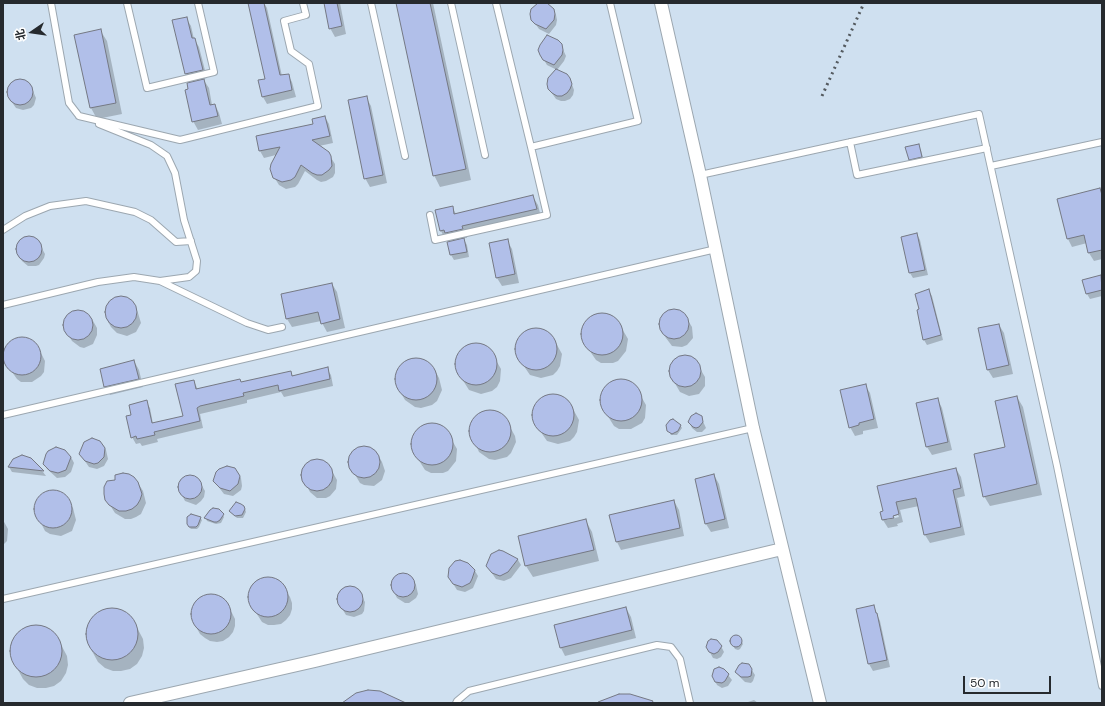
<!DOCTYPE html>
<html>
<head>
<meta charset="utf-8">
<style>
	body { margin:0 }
	#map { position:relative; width:1105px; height:706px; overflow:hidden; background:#dfebf5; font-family:"DM Sans","Noto Sans SC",sans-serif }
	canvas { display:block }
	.frame { position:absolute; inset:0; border:4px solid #262a2e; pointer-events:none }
	.north { position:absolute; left:12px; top:12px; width:40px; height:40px; -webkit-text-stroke:3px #fff; paint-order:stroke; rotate:257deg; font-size:11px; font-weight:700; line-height:16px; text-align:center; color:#262a2e }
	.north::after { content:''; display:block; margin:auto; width:14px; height:18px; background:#262a2e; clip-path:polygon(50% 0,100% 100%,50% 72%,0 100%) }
	.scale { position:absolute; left:963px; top:676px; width:88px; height:18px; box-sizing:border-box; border:2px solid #262a2e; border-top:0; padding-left:5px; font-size:12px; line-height:14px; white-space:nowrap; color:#262a2e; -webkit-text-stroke:3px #fff; paint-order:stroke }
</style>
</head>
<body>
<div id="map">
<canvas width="1105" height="706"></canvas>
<div class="frame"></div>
<div class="north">北</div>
<div class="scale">50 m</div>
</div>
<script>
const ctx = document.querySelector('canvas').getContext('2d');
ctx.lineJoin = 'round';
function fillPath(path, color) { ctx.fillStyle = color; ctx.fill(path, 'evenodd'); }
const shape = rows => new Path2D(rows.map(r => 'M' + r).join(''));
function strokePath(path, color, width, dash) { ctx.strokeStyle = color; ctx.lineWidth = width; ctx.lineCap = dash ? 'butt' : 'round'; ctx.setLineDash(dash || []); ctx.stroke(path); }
fillPath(shape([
	[3,3,1102,3,1102,703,3,703]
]), '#cfe0f0');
fillPath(shape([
	[250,3,264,3,267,8,282,76,288,75,292,82,296,97,267,104,263,97,266,79],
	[325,3,340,3,346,34,335,37,330,28],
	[397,3,433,3,471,180,440,187,434,175],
	[538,3,544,3,553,10,556,15,557,20,556,25,549,34,539,29,532,19,532,9],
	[186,18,191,26,194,39,199,47,207,78,203,79,209,88,212,105,215,105,219,113,222,124,198,130,193,121,190,90,191,83,186,74,174,21],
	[100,30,107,41,122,114,97,119,91,108,75,35],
	[561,45,566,56,564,61,557,70,570,79,574,90,573,95,570,99,565,101,561,101,556,99,549,89,557,70,547,65,541,55],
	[19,80,23,80,30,84,36,98,34,105,31,108,23,110,16,108,7,95,9,87,12,84],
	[366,97,371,106,387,183,370,187,365,178],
	[325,117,329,124,333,143,319,146,328,153,335,164,335,173,333,177,326,181,321,182,317,180,305,171,298,184,295,187,286,189,279,185,274,177,276,155,264,158,260,151,257,137,314,125],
	[918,145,921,150,924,162,913,165,910,159],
	[1100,189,1102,193,1102,259,1094,261,1089,253,1087,243,1072,247,1068,239,1058,200],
	[533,197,538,205,541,217,466,235,467,238,463,238,467,245,469,257,454,260,451,255,451,242,449,238,445,239,441,231,436,211,452,207,456,214],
	[917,234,920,240,928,275,913,278,910,273,902,238],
	[31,237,38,241,45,254,44,258,39,265,36,266,28,266,22,261,17,252,18,243,23,238],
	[507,240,512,249,519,283,502,286,497,278,490,244],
	[1100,276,1102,279,1102,296,1090,299,1087,294,1083,280],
	[332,284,337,292,345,328,327,332,321,321,292,327,287,319,282,295],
	[929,291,932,296,943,340,927,345,924,340,918,311,920,310],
	[120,297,129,300,133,304,138,313,141,323,136,332,127,336,117,333,111,327,106,318,106,310,111,301],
	[671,310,681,311,687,319,692,327,693,338,687,345,682,347,672,346,666,338,661,330,660,320,666,312],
	[82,311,92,319,97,328,97,335,93,344,84,348,80,347,72,341,67,333,64,323,66,319,72,312],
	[606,314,617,320,628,339,626,351,618,361,613,363,601,363,596,360,583,341,582,335,585,323,589,319,594,315],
	[999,325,1004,333,1013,374,993,378,988,370,979,329],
	[534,329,540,329,551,334,562,354,560,366,557,371,553,375,541,378,530,375,517,356,516,350,517,344,523,334],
	[25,338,30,340,38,347,45,361,44,372,41,376,32,382,21,382,17,379,5,362,4,356,7,346,15,339],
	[474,344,480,344,490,350,501,369,500,381,497,387,492,391,481,394,469,390,457,371,456,365,456,359,463,349],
	[686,356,695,360,705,377,705,386,699,394,689,396,680,392,670,375,670,370,673,361,677,358],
	[414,358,425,361,434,369,439,378,442,390,437,401,432,405,421,408,415,407,405,400,397,386,396,374,399,368,408,360],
	[134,361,139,370,143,387,110,395,105,386],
	[327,369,331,375,333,386,284,397,281,392,247,400,247,403,200,414,203,428,157,439,158,442,142,446,140,443,136,444,132,437,132,415,146,402,150,408,153,424,184,417,194,381,198,390,241,383,291,372,293,377],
	[618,380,624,380,635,386,646,405,645,418,642,423,631,429,619,429,614,426,602,407,601,395,607,385],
	[865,385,870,393,878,428,863,431,863,434,855,436,850,427],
	[551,395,557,395,568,400,579,420,577,432,574,437,570,441,558,444,547,441,534,422,533,416,534,410,540,400],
	[1017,397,1023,407,1042,495,990,506,984,496,1006,448],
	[938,400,942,408,952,450,932,455,927,447],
	[494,410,504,416,515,436,516,442,511,453,507,457,495,460,489,459,479,452,470,432,473,420,477,415,482,412],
	[701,417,706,428,702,432,697,432,692,428,689,422],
	[436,424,446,430,457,449,456,461,448,471,443,473,431,473,425,470,413,451,412,445,415,433,424,425],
	[680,425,682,428,677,435,671,435,667,428],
	[96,440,103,445,106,450,108,459,104,466,97,469,89,467,80,454],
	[365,446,374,450,377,453,382,462,385,471,382,480,374,486,364,485,360,483,350,466,350,456,352,452,356,449],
	[71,457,74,463,71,472,65,477,57,478,47,469,44,464],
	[30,458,43,472,46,476,12,472,9,467],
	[313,460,322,461,329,466,337,480,336,489,330,496,326,498,317,498,310,492,303,479,303,469,309,462],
	[956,469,961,477,965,496,957,498,965,535,930,543,925,535,919,506,900,510,903,522,897,524,898,526,888,528,883,520,882,512,884,512,879,486],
	[898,515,899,517,887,520,887,518],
	[237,472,241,478,242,486,241,490,233,496,224,494,214,481],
	[714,475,719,484,729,528,711,532,706,524,696,479],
	[190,476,198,479,205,491,204,497,201,501,196,505,185,501,180,491,179,483,186,477],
	[116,480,138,483,143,491,146,503,141,514,136,517,131,519,125,519,115,513,106,499],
	[53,491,64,495,68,500,73,508,76,520,72,531,61,536,50,534,45,531,35,511,36,505,41,497,47,496,47,492],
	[674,501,679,510,684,536,621,550,617,542],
	[245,509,246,512,243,518,237,518,230,511],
	[223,515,224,517,221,523,216,524,207,521,206,518],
	[200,518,202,520,199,527,197,529,191,529,189,527],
	[3,520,8,529,7,541,3,545],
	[586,521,592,532,599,561,533,577,526,566,519,537],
	[503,552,518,560,521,565,511,578,504,581,496,579,487,566],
	[475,571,478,576,473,588,465,592,457,590,452,582],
	[401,574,405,574,413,579,416,585,418,594,416,598,409,603,405,603,397,598,394,592,392,583,397,576],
	[263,578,275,579,281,583,290,597,292,603,292,609,290,615,286,620,281,624,274,625,268,625,262,622,253,608,249,596,253,585],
	[349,587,357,589,365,602,364,611,362,614,354,617,346,615,338,602,338,598,341,590],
	[212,594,223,599,232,613,235,619,235,626,233,632,229,637,223,641,217,642,210,641,205,638,200,634,195,625,191,613,196,602,206,595],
	[873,606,880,621,890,667,873,671,869,664],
	[626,608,631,617,636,638,565,656,561,648,556,626],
	[111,609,119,610,126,613,133,620,143,639,144,648,142,656,137,664,130,669,121,671,113,671,105,668,98,662,87,642,86,634,87,627,91,619,96,614,103,610],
	[35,625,43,626,51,630,57,637,67,656,68,665,66,673,61,681,54,686,46,688,37,688,29,685,23,679,12,659,10,651,11,643,15,636,20,631,27,627],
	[737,636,739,637,743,644,740,649,738,650,735,649,731,642,732,638],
	[721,646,724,652,721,657,717,659,713,658,707,647],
	[748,664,755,675,753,681,751,683,745,682,740,677,736,672],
	[728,675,732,680,728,686,722,688,717,685,714,679],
	[754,700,758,703,747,703,748,702]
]), '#0003');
const building = shape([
	[248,3,264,3,280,75,289,74,292,90,262,97,258,80,265,79,248,3],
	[324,3,337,3,342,26,329,29,324,3],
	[396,3,430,3,466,169,433,176,396,3],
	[538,3,547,3,554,9,555,14,554,20,546,29,535,24,531,20,530,14,531,9,538,3],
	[187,17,192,38,195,38,203,70,185,74,172,20,187,17],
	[101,29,116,103,90,108,74,35,101,29],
	[547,35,558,40,562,44,563,50,562,55,554,65,543,60,540,55,538,50,540,45,547,35],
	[556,69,567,74,570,78,572,84,570,89,567,93,562,96,557,96,552,93,548,89,547,84,548,78,556,69],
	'7 92a13 13 0 1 1 26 0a13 13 0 1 1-26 0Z',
	[204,79,210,105,215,104,218,116,192,122,185,90,188,89,187,83,204,79],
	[367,96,383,175,364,179,348,100,367,96],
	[325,116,330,136,312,140,329,152,331,156,332,166,329,170,322,175,317,175,312,173,301,165,295,177,291,180,282,182,273,178,270,169,271,164,280,147,259,151,256,136,313,124,312,119,325,116],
	[919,144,922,157,909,160,905,147,919,144],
	[1100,188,1102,195,1102,250,1088,253,1084,235,1067,239,1057,199,1100,188],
	[533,195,537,209,462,226,463,229,445,233,444,230,440,231,435,210,453,206,454,214,533,195],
	[917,233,925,270,909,273,901,237,917,233],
	'16 249a13 13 0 1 1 26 0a13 13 0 1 1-26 0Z',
	[464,238,467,252,450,255,447,242,464,238],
	[508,239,515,274,496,278,489,243,508,239],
	[1101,275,1102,290,1086,294,1082,280,1101,275],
	[332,283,340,319,321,324,318,312,286,319,281,294,332,283],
	[929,289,941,335,923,340,917,310,919,309,915,294,929,289],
	'105 312a16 16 0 1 1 32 0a16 16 0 1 1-32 0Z',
	'659 324a15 15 0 1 1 30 0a15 15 0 1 1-30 0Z',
	'63 325a15 15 0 1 1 30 0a15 15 0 1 1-30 0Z',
	'581 334a21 21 0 1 1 42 0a21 21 0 1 1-42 0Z',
	[999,324,1009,365,987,370,978,328,999,324],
	'515 349a21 21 0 1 1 42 0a21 21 0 1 1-42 0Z',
	'3 356a19 19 0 1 1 38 0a19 19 0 1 1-38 0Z',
	'455 364a21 21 0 1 1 42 0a21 21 0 1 1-42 0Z',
	'669 371a16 16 0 1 1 32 0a16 16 0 1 1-32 0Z',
	'395 379a21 21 0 1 1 42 0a21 21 0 1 1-42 0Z',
	[134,360,139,379,104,387,100,369,134,360],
	[328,367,330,379,279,391,278,385,243,393,244,396,200,406,197,408,200,421,154,432,155,435,137,439,136,436,131,438,126,416,131,415,129,405,147,400,152,423,183,416,175,384,194,380,196,389,240,379,241,382,291,371,292,376,328,367],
	'600 400a21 21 0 1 1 42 0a21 21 0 1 1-42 0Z',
	[866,384,874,419,859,423,859,425,849,428,840,390,866,384],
	'532 415a21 21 0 1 1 42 0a21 21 0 1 1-42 0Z',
	[1017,396,1037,484,983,497,974,454,1005,447,995,401,1017,396],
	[938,398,948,442,926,447,916,403,938,398],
	'469 431a21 21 0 1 1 42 0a21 21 0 1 1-42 0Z',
	[696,413,702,416,703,422,699,427,696,428,693,427,688,422,691,416,696,413],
	[673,419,681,425,678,431,672,434,667,431,666,425,670,420,673,419],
	'411 444a21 21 0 1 1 42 0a21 21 0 1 1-42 0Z',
	[92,438,100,441,105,448,104,457,98,463,94,464,85,461,79,454,84,442,92,438],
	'348 462a16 16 0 1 1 32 0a16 16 0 1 1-32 0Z',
	[56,447,65,450,71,457,66,470,58,473,50,471,43,464,46,454,48,451,56,447],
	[22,455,31,458,44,471,8,467,13,459,22,455],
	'301 475a16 16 0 1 1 32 0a16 16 0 1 1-32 0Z',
	[227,466,235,468,240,476,238,484,230,491,220,488,213,481,216,472,219,469,227,466],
	[956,468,961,488,953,490,961,527,924,535,916,498,896,502,899,514,893,516,894,518,882,520,880,512,883,511,877,486,956,468],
	[123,473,129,474,134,477,138,482,142,494,140,500,137,505,132,509,126,511,119,511,109,505,105,500,104,494,104,487,107,481,115,480,115,475,123,473],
	[714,474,725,519,705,524,695,479,714,474],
	'178 487a12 12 0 1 1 24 0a12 12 0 1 1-24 0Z',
	'34 509a19 19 0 1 1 38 0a19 19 0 1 1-38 0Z',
	[674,500,680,528,616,542,609,515,674,500],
	[236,502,241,504,244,506,245,509,242,515,235,516,229,511,236,502],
	[213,508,219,509,224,514,220,520,217,522,214,522,204,518,210,510,213,508],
	[191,514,201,517,198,525,196,527,189,527,187,524,187,517,191,514],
	[586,519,594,550,525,566,518,536,586,519],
	[499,550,503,551,518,559,508,572,500,576,492,573,486,566,491,554,499,550],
	[460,560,468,563,475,570,472,579,470,583,462,587,453,584,448,577,449,568,455,561,460,560],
	'391 585a12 12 0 1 1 24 0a12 12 0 1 1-24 0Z',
	'248 597a20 20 0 1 1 40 0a20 20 0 1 1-40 0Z',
	'337 599a13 13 0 1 1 26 0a13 13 0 1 1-26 0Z',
	'191 614a20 20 0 1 1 40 0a20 20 0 1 1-40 0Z',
	[874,605,876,613,877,613,887,660,868,664,856,609,874,605],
	[626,607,632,630,560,648,554,625,626,607],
	'86 634a26 26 0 1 1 52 0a26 26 0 1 1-52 0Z',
	'10 651a26 26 0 1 1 52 0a26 26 0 1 1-52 0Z',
	'730 641a6 6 0 1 1 12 0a6 6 0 1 1-12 0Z',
	[711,639,717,640,722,646,718,652,714,654,709,652,706,647,708,641,711,639],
	[742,663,749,664,752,669,751,676,748,677,741,677,735,672,739,665,742,663],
	[719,667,724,669,729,674,725,681,722,683,715,682,712,676,714,669,719,667],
	[368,690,380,691,406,703,342,703,356,693,368,690],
	[619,694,630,694,653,701,652,703,598,703,598,702,619,694]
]);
fillPath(building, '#b1bfe9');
strokePath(building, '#757984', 1);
const service = shape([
	[51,3,69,103,79,116,83,117],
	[127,3,147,88,214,72,198,3],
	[371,3,405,156],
	[451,3,485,155],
	[496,3,531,147,638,121,610,3],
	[79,116,180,140,318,106,309,64,291,51,284,21,306,15,303,3],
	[99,124,151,145,167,156,175,173,184,220,197,261,196,271,189,277,160,281],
	[850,142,857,175,987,148],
	[991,166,1102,142],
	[700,175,979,114,1057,466,1102,686],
	[430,215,435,240,547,215,531,147],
	[3,230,25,216,50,206,86,201,135,212,151,220,176,242,191,241],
	[3,305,98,282,134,277,160,281,247,323,268,330,282,327],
	[3,415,716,249],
	[3,599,753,428],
	[456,703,457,701,469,691,657,645,671,647,680,659,690,703]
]);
const minor = shape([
	[661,3,700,175,753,428,820,703],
	[130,703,315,661,782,549]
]);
strokePath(service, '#9ca7b0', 8);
strokePath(minor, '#9ca7b0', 14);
strokePath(service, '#fff', 6);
strokePath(minor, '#fff', 12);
strokePath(shape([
	[822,96,864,3]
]), '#545a5f', 3, [2, 4]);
</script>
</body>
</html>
